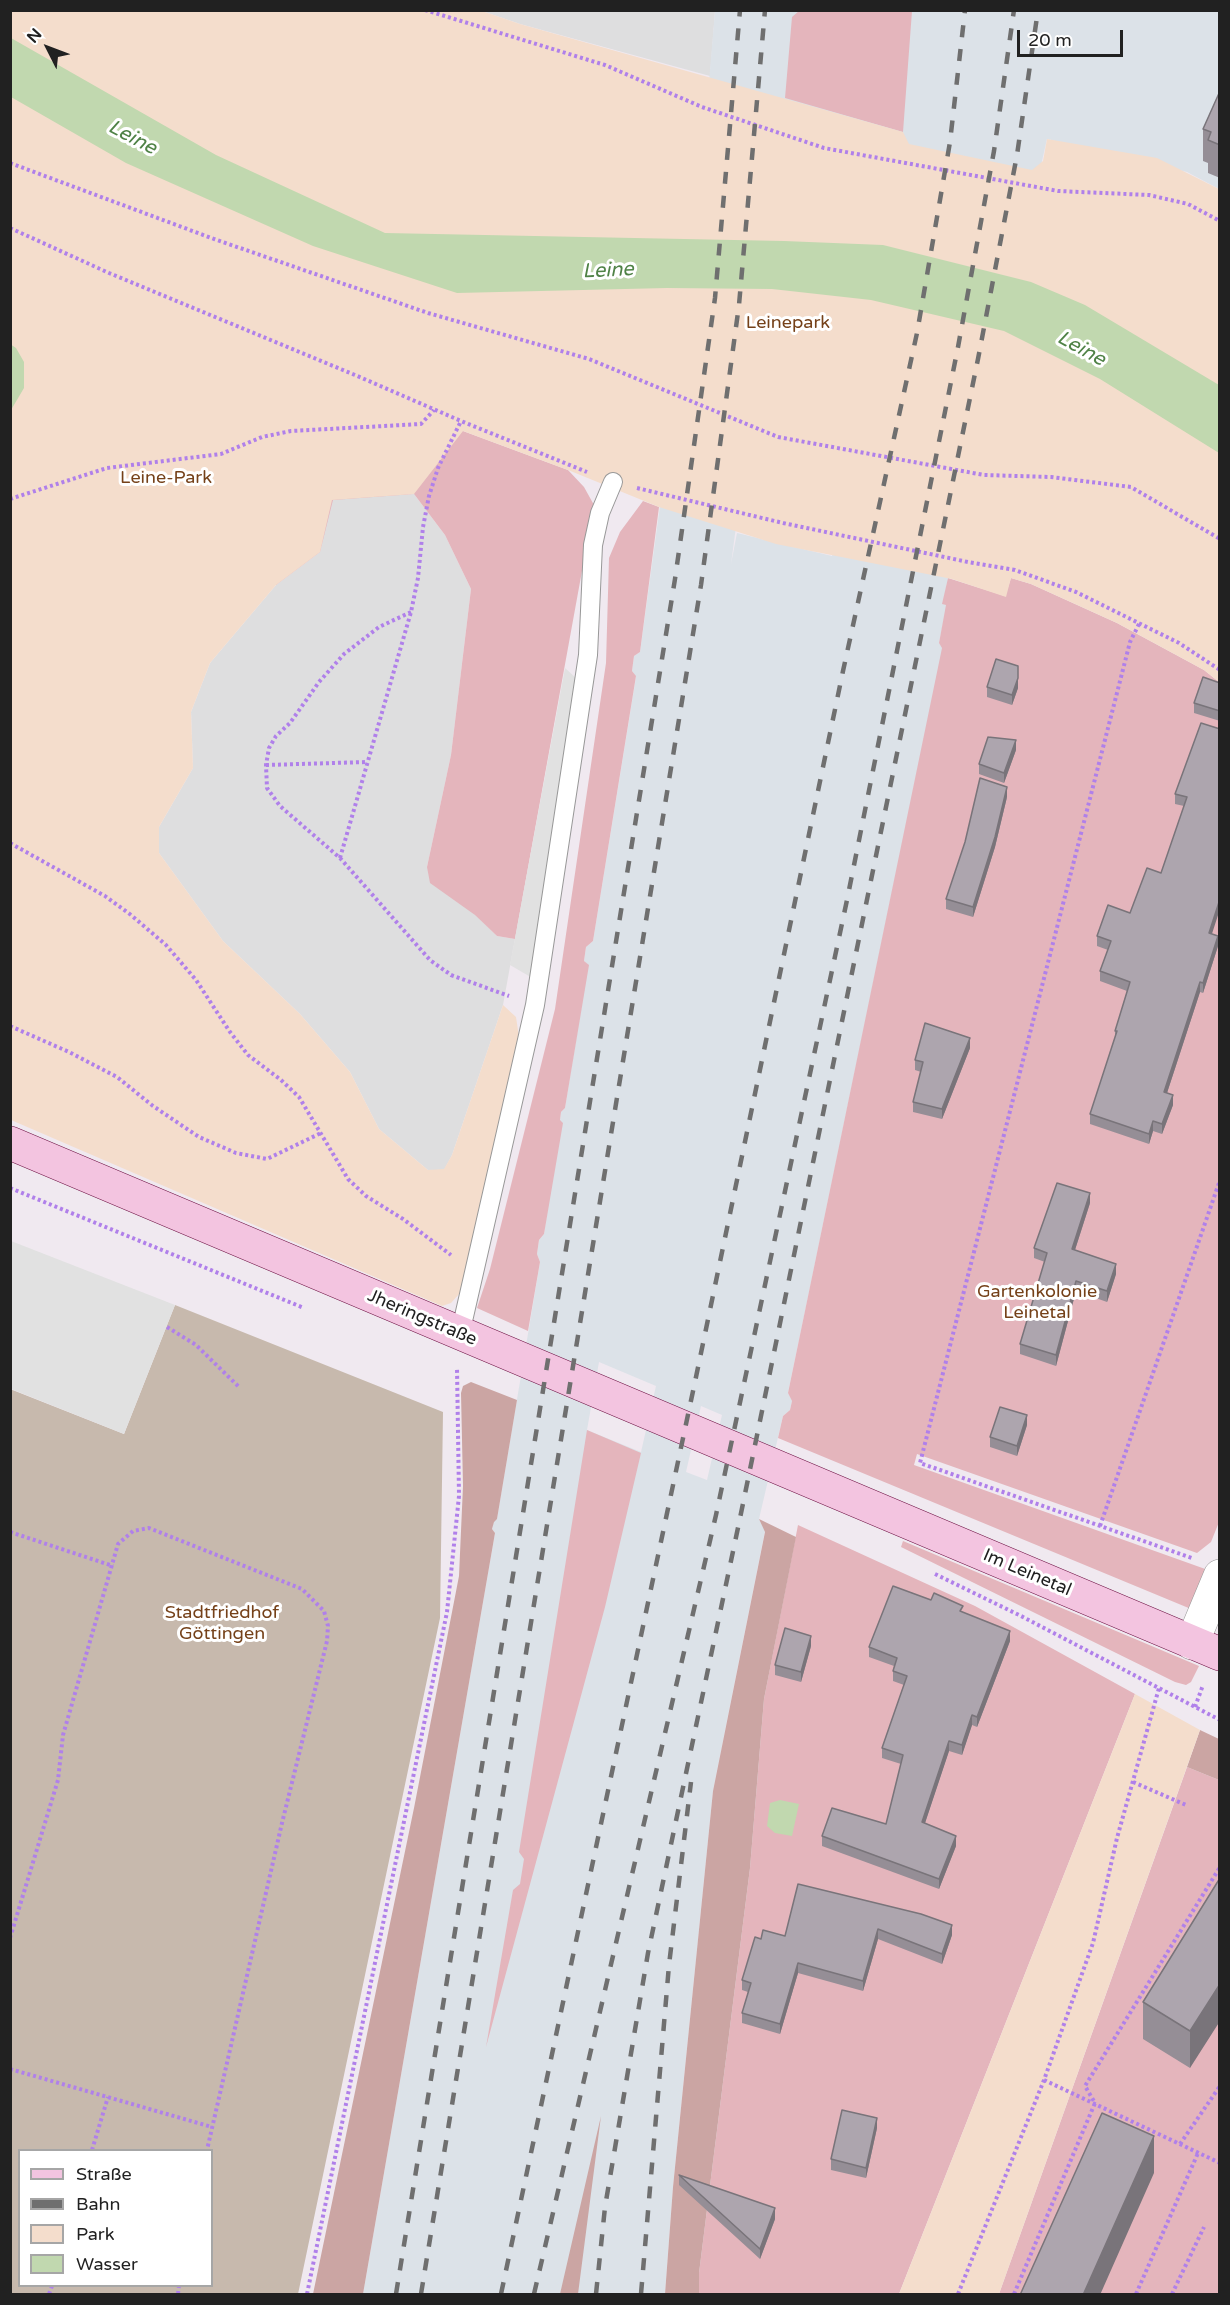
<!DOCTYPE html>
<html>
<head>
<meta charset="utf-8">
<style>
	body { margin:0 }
	#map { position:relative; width:1230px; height:2305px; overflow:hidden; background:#f0e9f0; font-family:"Varela Round",sans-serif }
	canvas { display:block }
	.frame { position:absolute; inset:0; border:12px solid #212121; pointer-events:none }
	.legend { position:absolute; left:18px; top:2149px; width:195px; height:138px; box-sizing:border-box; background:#fff; border:2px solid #a6a6a6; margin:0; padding:8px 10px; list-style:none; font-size:18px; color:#212121 }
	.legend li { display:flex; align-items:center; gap:12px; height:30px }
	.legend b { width:30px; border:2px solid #a6a6a6 }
	.north { position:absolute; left:18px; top:18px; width:60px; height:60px; -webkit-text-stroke:4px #fff; paint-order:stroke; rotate:312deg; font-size:16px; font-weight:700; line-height:24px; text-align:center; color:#212121 }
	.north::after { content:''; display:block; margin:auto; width:21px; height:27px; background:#212121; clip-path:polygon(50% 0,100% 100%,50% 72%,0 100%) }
	.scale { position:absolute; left:1017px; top:30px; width:106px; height:27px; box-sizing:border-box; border:3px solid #212121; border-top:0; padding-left:8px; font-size:18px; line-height:21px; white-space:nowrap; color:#212121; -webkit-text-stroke:4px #fff; paint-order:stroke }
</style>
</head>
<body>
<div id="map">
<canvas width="1230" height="2305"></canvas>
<div class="frame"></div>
<ul class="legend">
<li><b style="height:8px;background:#f3c4e0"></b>Straße</li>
<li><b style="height:8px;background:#6f6f6f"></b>Bahn</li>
<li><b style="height:16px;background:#f4ddcc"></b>Park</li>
<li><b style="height:16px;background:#c1d8af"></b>Wasser</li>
</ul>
<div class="north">N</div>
<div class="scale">20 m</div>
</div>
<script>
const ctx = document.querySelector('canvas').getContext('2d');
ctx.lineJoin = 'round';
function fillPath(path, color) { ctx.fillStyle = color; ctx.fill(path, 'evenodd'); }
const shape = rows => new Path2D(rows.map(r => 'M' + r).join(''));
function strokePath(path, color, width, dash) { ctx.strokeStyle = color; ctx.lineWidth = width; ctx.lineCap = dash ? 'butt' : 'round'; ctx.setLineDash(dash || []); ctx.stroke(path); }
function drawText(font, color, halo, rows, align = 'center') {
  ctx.font = font + ' "Varela Round",sans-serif'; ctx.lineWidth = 6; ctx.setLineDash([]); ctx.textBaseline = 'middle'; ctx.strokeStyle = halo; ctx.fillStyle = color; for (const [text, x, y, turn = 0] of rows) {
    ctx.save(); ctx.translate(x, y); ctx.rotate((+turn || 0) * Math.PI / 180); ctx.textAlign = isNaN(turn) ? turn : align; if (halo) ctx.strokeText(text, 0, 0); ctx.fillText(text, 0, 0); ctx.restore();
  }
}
fillPath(shape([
	[482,11,715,11,710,76,520,24],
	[414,494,445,535,471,589,451,755,427,867,497,936,515,939,503,1005,452,1155,444,1170,428,1170,379,1129,350,1072,300,1014,223,941,159,853,159,827,193,768,191,712,210,663,276,585,320,552,332,499]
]), '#dededf');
fillPath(shape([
	[715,11,1219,11,1219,189,1187,172,1047,139,948,578,943,604,947,605,939,643,943,647,788,1393,792,1401,790,1410,783,1416,759,1519,765,1531,713,1791,673,2187,665,2294,363,2294,495,1533,492,1529,494,1521,497,1519,540,1262,537,1254,539,1240,544,1234,560,1120,561,1112,565,1108,588,966,584,961,586,947,593,941,636,677,632,671,634,656,640,652,694,257],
	[771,266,840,520,832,556,737,533,731,564],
	[599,1362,656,1386,641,1452,587,1430],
	[701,1406,722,1415,707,1480,686,1472]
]), '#dce2e8');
fillPath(shape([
	[799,11,912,11,903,132,785,98,792,17],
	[463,431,568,470,584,487,594,505,515,939,497,936,475,915,430,883,427,867,451,755,471,589,445,535,414,494,333,500,320,552,276,585,11,514],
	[643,501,659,507,640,652,634,656,632,671,636,676,593,941,586,947,584,961,589,965,565,1108,561,1112,560,1120,563,1123,544,1234,539,1240,537,1254,540,1262,528,1331,477,1308,490,1269,555,1009,606,663,609,558,620,532],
	[948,578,1005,596,1011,578,1031,584,1117,623,1204,670,1219,682,1219,1522,1211,1542,1197,1553,917,1454,914,1465,1208,1570,1191,1609,778,1438,783,1416,790,1410,792,1401,788,1393,942,648,939,643,946,605,942,604],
	[587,1430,641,1453,605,1607,486,2047,513,1890,520,1884,524,1859,519,1852],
	[798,1525,975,1606,1135,1694,899,2294,699,2294,699,2273,750,1868,764,1699],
	[903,1541,1199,1666,1191,1682,1186,1685,1175,1682,901,1547],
	[1187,1767,1219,1780,1219,2294,999,2294]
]), '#e4b5bc');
fillPath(shape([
	[471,1382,517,1400,497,1519,494,1522,492,1529,495,1533,363,2294,313,2294,414,1808,459,1576,463,1486,461,1393,463,1386],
	[759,1519,796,1537,764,1699,750,1868,699,2273,699,2294,665,2294,673,2187,713,1791,765,1532],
	[1200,1730,1219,1739,1219,1780,1187,1767],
	[601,2116,578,2294,560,2294]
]), '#cba5a3');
fillPath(shape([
	[175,1305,443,1412,440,1618,298,2294,11,2294,10,1389,124,1434],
	[20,2150,212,2150,212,2286,20,2286]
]), '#c7b9ad');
fillPath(shape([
	[11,11,482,11,520,24,903,132,909,144,1032,170,1043,161,1047,139,1157,158,1219,189,1219,682,1204,670,1117,623,1031,584,1011,578,1006,597,952,579,776,544,659,507,568,470,463,431,414,494,332,500,320,552,276,585,210,663,191,712,193,768,159,827,159,853,223,941,300,1014,350,1072,379,1129,428,1170,444,1169,452,1155,503,1005,516,1017,519,1037,460,1293,451,1303,442,1306,11,1120],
	[1135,1694,1200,1730,999,2294,899,2294]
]), '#f4ddcc');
fillPath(shape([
	[565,668,576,678,534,979,510,965],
	[11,1241,175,1305,124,1434,11,1389]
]), '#e1e1e1');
fillPath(shape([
	[11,38,216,155,385,233,784,241,883,245,1031,282,1085,305,1219,385,1219,453,1100,379,1004,331,871,300,772,289,667,288,457,293,313,246,126,163,11,97],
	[10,344,16,348,24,362,24,388,11,410],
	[780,1800,799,1804,792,1836,775,1833,767,1826,770,1803]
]), '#c1d8af');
const lane = shape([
	[460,1334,535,1005,588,655,593,545,600,513,613,482]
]);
const street = shape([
	[1192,1643,1220,1576]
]);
const secondary = shape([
	[10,1143,1220,1654]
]);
strokePath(lane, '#989898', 20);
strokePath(street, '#989898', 34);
strokePath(secondary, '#6e1244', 34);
strokePath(shape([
	[425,10,605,65,702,107,824,148,1058,191,1149,195,1188,204,1220,221],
	[10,163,214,239,428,313,589,359,778,437,984,475,1051,477,1131,487,1220,539],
	[10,228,109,273,355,375,461,421,587,472],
	[637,488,783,523,968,562,1015,570,1076,592,1179,643,1220,670],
	[10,499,107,468,221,454,262,437,291,431,421,424,434,410],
	[411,612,379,627,344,654,319,682,290,723,276,736,269,748,266,765,267,788,280,806,340,858,430,960,451,975,509,996],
	[1139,624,1130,642,920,1463,1192,1558],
	[266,765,367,762],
	[10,843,105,896,131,915,166,945,196,980,230,1032,248,1055,281,1080,299,1097,348,1179,366,1196,403,1219,451,1255],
	[340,858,411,612,418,578,423,527,429,496,438,468,461,421],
	[10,1026,69,1052,117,1077,153,1106,199,1137,236,1153,267,1159,321,1133],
	[10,1188,304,1308],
	[167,1327,196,1345,239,1387],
	[1100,1526,1220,1180],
	[10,1532,113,1566],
	[935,1574,1021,1616,1220,1720],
	[1195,1707,1203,1685],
	[1133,1782,1186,1805],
	[10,1938,58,1780,63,1735,118,1544,133,1531,149,1528,302,1589,324,1611,328,1626,327,1641,282,1823,207,2150],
	[10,2069,212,2127],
	[1044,2080,1220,2163],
	[1180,2144,1220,2086],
	[92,2150,108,2097],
	[49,2294,52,2286],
	[178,2294,179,2286],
	[307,2294,447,1612,459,1496,457,1368],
	[958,2294,1044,2080,1093,1943,1117,1838,1159,1688],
	[1014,2294,1095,2103,1085,2086,1220,1867],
	[1136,2294,1198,2153],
	[1172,2294,1204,2227]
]), '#b080ea', 4, [3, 3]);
strokePath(lane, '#fff', 18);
strokePath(street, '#fff', 33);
strokePath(secondary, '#f3c4e0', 33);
strokePath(shape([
	[396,2294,675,579,715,298,740,10],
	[421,2294,701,585,739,305,765,10],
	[501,2294,696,1377,843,671,917,333,950,142,965,10],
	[534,2294,716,1515,847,900,958,347,994,151,1014,10],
	[596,2294,605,2207,648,1953,739,1523,978,359,1017,155,1038,10],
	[641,2294,669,1965,691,1782]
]), '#6f6f6f', 4.5, [12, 12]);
fillPath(shape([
	[1220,91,1220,178,1208,173,1208,163,1203,161,1203,129],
	[1220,683,1220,721,1194,713,1194,703],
	[987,687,1018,688,1012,705,987,697],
	[1201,723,1211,934,1218,946,1203,993,1200,992,1167,1093,1173,1105,1162,1134,1153,1131,1149,1144,1090,1124,1090,1114,1115,1037,1115,1031,1127,991,1100,981,1100,971,1108,950,1097,946,1097,936,1130,913,1161,873,1184,806,1175,804,1175,794],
	[1016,750,1004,783,979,774,979,764],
	[1007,797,995,847,973,917,946,909,946,899],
	[970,1048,942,1119,913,1112,913,1102,921,1072,915,1070,915,1060],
	[1090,1203,1075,1250,1116,1274,1107,1302,1076,1291,1056,1366,1020,1354,1020,1344,1045,1262,1034,1258,1034,1248],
	[1027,1425,1017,1456,990,1447,990,1437],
	[963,1612,1010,1641,977,1727,972,1725,962,1755,949,1751,925,1823,956,1846,939,1889,822,1846,822,1836,886,1824,901,1764,882,1758,882,1748,904,1685,893,1681,893,1671,894,1666,869,1657,869,1647],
	[811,1646,801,1682,775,1675,775,1665],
	[1220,1878,1190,2068,1143,2039,1143,2002],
	[798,1884,952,1935,942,1964,878,1939,863,1991,798,1973,780,2034,742,2023,742,2013,748,1992,742,1990,742,1980,761,1939,785,1936],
	[877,2128,866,2178,831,2170,831,2159],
	[679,2175,775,2219,760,2259,679,2185]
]), '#958e96');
fillPath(shape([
	[1018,678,1018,688,1012,705,1012,695],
	[1016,740,1016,750,1004,783,1004,773],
	[1007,787,1007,797,995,847,973,917,973,907],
	[1220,899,1220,909,1209,943,1209,933],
	[1218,936,1218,946,1203,993,1203,983],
	[1200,982,1200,992,1164,1102,1164,1092],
	[970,1038,970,1048,942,1119,942,1109],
	[1173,1095,1173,1105,1162,1134,1162,1124],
	[1153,1121,1153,1131,1149,1144,1149,1134],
	[1090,1193,1090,1203,1072,1259,1072,1249],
	[1116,1264,1116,1274,1107,1302,1107,1291],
	[1076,1281,1076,1291,1056,1366,1056,1355],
	[1027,1415,1027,1425,1017,1456,1017,1446],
	[1010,1631,1010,1641,977,1727,977,1717],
	[811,1636,811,1646,801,1682,801,1672],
	[972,1715,972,1725,962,1755,962,1745],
	[949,1741,949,1751,922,1832,922,1822],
	[956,1836,956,1846,939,1889,939,1879],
	[952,1925,952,1935,942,1964,942,1954],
	[878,1929,878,1939,863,1991,863,1981],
	[798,1963,798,1973,780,2034,780,2024],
	[1220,1984,1220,2021,1190,2068,1190,2031],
	[877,2118,877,2128,866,2178,866,2168],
	[1154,2136,1154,2173,1100,2295,1083,2295],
	[775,2208,775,2219,760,2259,760,2249]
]), '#79747a');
const building = shape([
	[1220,91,1220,145,1208,140,1211,132,1203,129,1220,91],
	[996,659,1018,666,1018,678,1012,695,987,687,996,659],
	[1203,677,1220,683,1220,711,1194,703,1203,677],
	[1201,723,1220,729,1220,899,1209,933,1218,936,1203,983,1200,982,1164,1092,1173,1095,1162,1124,1153,1121,1149,1134,1090,1114,1117,1031,1115,1031,1130,982,1100,971,1111,941,1097,936,1108,905,1130,913,1147,868,1161,873,1187,797,1175,794,1201,723],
	[988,737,1016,740,1004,773,979,764,988,737],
	[980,778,1007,787,995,837,973,907,946,899,965,842,980,778],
	[925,1023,970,1038,942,1109,913,1102,923,1062,915,1060,925,1023],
	[1057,1183,1090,1193,1072,1249,1116,1264,1107,1291,1076,1281,1056,1355,1020,1344,1047,1253,1034,1248,1057,1183],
	[1000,1407,1027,1415,1017,1446,990,1437,1000,1407],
	[893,1586,931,1600,934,1593,963,1606,960,1611,1010,1631,977,1717,972,1715,962,1745,949,1741,922,1822,956,1836,939,1879,822,1836,832,1808,886,1824,903,1755,882,1748,907,1676,893,1671,897,1658,869,1647,893,1586],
	[785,1628,811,1636,801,1672,775,1665,785,1628],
	[1220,1878,1220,1984,1190,2031,1143,2002,1220,1878],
	[798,1884,921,1914,952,1925,942,1954,878,1929,863,1981,798,1963,780,2024,742,2013,751,1983,742,1980,755,1937,761,1939,763,1930,785,1936,798,1884],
	[842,2110,877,2118,866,2168,831,2159,842,2110],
	[1102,2113,1154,2136,1083,2295,1020,2295,1102,2113],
	[679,2175,775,2208,760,2249,679,2175]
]);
fillPath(building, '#ada5ae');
strokePath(building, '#79747a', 1.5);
drawText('18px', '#754119', '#fff', [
	["Leinepark",788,323],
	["Leine-Park",166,478],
	["Gartenkolonie",1037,1292],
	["Leinetal",1037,1313],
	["Stadtfriedhof",222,1613],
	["Göttingen",222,1634]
]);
drawText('18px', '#212121', '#fff', [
	["Jheringstraße",422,1318,23],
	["Im Leinetal",1027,1573,23]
]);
drawText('italic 20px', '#4f8246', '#fff', [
	["Leine",132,138,28],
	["Leine",608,271,-3],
	["Leine",1081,349,29]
]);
</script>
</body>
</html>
